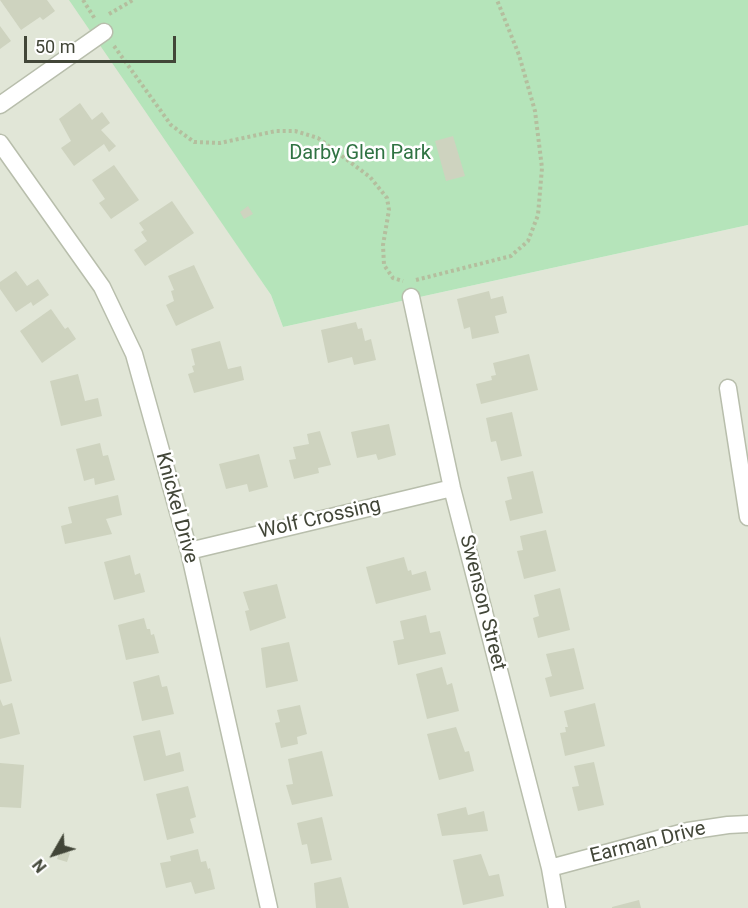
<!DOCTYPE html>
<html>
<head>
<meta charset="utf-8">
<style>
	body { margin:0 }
	#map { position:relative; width:748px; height:908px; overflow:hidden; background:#eff3e9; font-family:Roboto,sans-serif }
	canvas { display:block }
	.north { position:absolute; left:24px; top:824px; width:60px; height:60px; -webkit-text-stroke:4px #fff; paint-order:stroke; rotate:231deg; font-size:16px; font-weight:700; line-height:24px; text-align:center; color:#424638 }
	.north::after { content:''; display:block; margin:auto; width:21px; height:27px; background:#424638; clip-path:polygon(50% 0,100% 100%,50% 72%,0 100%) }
	.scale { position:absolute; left:24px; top:36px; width:152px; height:27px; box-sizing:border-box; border:3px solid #424638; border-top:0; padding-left:8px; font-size:18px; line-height:21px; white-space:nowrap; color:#424638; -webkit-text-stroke:4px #fff; paint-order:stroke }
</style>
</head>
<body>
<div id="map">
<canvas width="748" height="908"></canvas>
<div class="north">N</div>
<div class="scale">50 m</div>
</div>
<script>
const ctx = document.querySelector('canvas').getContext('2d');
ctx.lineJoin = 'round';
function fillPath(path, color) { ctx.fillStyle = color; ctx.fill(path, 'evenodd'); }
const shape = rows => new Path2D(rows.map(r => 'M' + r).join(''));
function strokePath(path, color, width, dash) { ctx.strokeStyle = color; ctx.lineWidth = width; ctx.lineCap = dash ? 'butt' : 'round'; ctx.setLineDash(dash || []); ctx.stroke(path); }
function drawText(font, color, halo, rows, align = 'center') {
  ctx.font = font + ' Roboto,sans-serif'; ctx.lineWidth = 5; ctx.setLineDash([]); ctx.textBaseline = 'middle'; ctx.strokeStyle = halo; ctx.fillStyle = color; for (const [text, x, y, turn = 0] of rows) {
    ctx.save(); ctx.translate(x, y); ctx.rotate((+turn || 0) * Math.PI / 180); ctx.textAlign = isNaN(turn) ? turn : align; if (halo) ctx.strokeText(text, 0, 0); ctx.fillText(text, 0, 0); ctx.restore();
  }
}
fillPath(shape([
	[0,0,73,0,271,295,283,327,748,225,748,908,0,908]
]), '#e1e6d7');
fillPath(shape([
	[69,0,748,0,748,225,283,327,271,295]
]), '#b5e4ba');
fillPath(shape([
	[0,0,47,0,55,11,43,20,40,17,21,30],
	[0,26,11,41,0,49],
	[80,103,92,120,102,112,110,123,101,130,116,146,109,152,104,144,74,166,61,148,71,141,59,119],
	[453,136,465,176,446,181,435,141],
	[114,165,139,200,111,219,99,203,105,199,92,180],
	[172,201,194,233,145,266,134,250,147,241,141,232,144,230,139,223],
	[248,206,253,214,244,219,240,212],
	[194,265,214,308,176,326,166,305,174,301,171,291,174,290,168,276],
	[16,271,27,286,38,279,49,295,33,306,31,302,16,312,0,289,0,282],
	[489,291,491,299,503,296,507,313,495,316,499,333,472,339,470,327,464,329,457,299],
	[51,309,65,329,68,327,76,339,42,363,20,331],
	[356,322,358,329,362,328,365,341,371,339,376,360,354,365,352,357,328,363,321,330],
	[220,341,228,369,241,366,244,380,194,393,188,374,194,372,192,366,195,365,191,349],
	[529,354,538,390,481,404,476,384,492,380,491,376,496,375,493,363],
	[78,374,85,401,98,398,102,416,61,426,50,381],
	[512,412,522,456,501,461,496,441,491,442,486,418],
	[389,424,396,455,378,460,376,454,357,458,351,432],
	[320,431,331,465,318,468,319,473,294,479,289,460,296,459,293,447,309,444,307,434],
	[100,443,103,456,108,455,115,480,95,485,94,478,84,481,76,449],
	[259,454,268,487,249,492,247,484,226,489,219,464],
	[533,471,543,513,510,521,505,501,512,499,507,477],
	[118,495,122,515,106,519,112,534,65,544,61,526,72,523,68,507],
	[546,530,556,571,524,579,517,551,523,550,520,536],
	[130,555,135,575,140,573,145,592,114,600,104,562],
	[404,557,408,571,411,570,412,575,426,571,431,590,376,604,366,567],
	[277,584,286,618,250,631,245,611,249,610,243,592],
	[560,588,570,630,538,638,533,618,539,616,534,595],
	[426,615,430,633,440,631,446,654,398,665,393,641,404,639,400,621],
	[144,618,147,629,150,629,151,635,154,634,159,653,126,660,118,625],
	[0,636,12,681,0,684],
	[289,642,298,681,266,688,261,648],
	[574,648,584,689,550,697,545,678,552,676,546,654],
	[442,667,447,685,452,683,459,711,427,719,416,674],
	[159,675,162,687,167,686,174,714,142,721,133,682],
	[0,699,3,706,12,703,20,734,0,739],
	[595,703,605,746,565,756,560,733,566,732,565,727,568,727,564,711],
	[300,705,307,734,297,737,298,744,281,748,275,723,280,722,277,710],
	[456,727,465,752,469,751,474,771,439,780,427,734],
	[160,730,166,756,180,752,184,771,144,781,133,736],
	[322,751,333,796,292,805,286,785,293,784,288,759],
	[594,762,604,805,578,811,572,787,579,786,574,766],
	[0,763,24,765,21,808,0,807],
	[188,786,196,817,190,819,194,833,167,840,156,794],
	[466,807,468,815,484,811,488,831,442,836,437,814],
	[322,817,332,860,311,864,307,844,302,845,297,823],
	[198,849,201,862,206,861,208,869,210,868,215,889,195,894,191,882,166,888,160,863,171,861,170,856],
	[60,850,70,853,67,862,57,859],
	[481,854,489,876,499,874,504,896,463,905,453,860],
	[341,877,349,908,316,908,314,883],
	[639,900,641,908,612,908,612,907]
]), '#ced3bf');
const street = shape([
	[0,105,104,32],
	[0,143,102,287,134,354,189,551,269,908],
	[411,297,452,488,550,868,557,908],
	[728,388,748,517],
	[189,551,452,488],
	[550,868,688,831,728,825,748,824]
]);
strokePath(street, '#b8beac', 19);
strokePath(shape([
	[83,0,95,19],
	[109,14,133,0],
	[114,46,171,125,194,142,220,143,276,131,295,131,318,138,370,177,387,198,389,210,383,245,384,265,393,278,403,281],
	[416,280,511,256,528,241,538,215,542,168,535,111,519,55,497,0]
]), '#b4be9e', 4, [3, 3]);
strokePath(street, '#fff', 16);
drawText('20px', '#307343', '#fff', [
	["Darby Glen Park",360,154]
]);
drawText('20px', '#424638', '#fff', [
	["Knickel Drive",176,508,75],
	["Wolf Crossing",320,519,-13],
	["Swenson Street",482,603,76],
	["Earman Drive",648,843,-14]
]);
</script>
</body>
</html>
